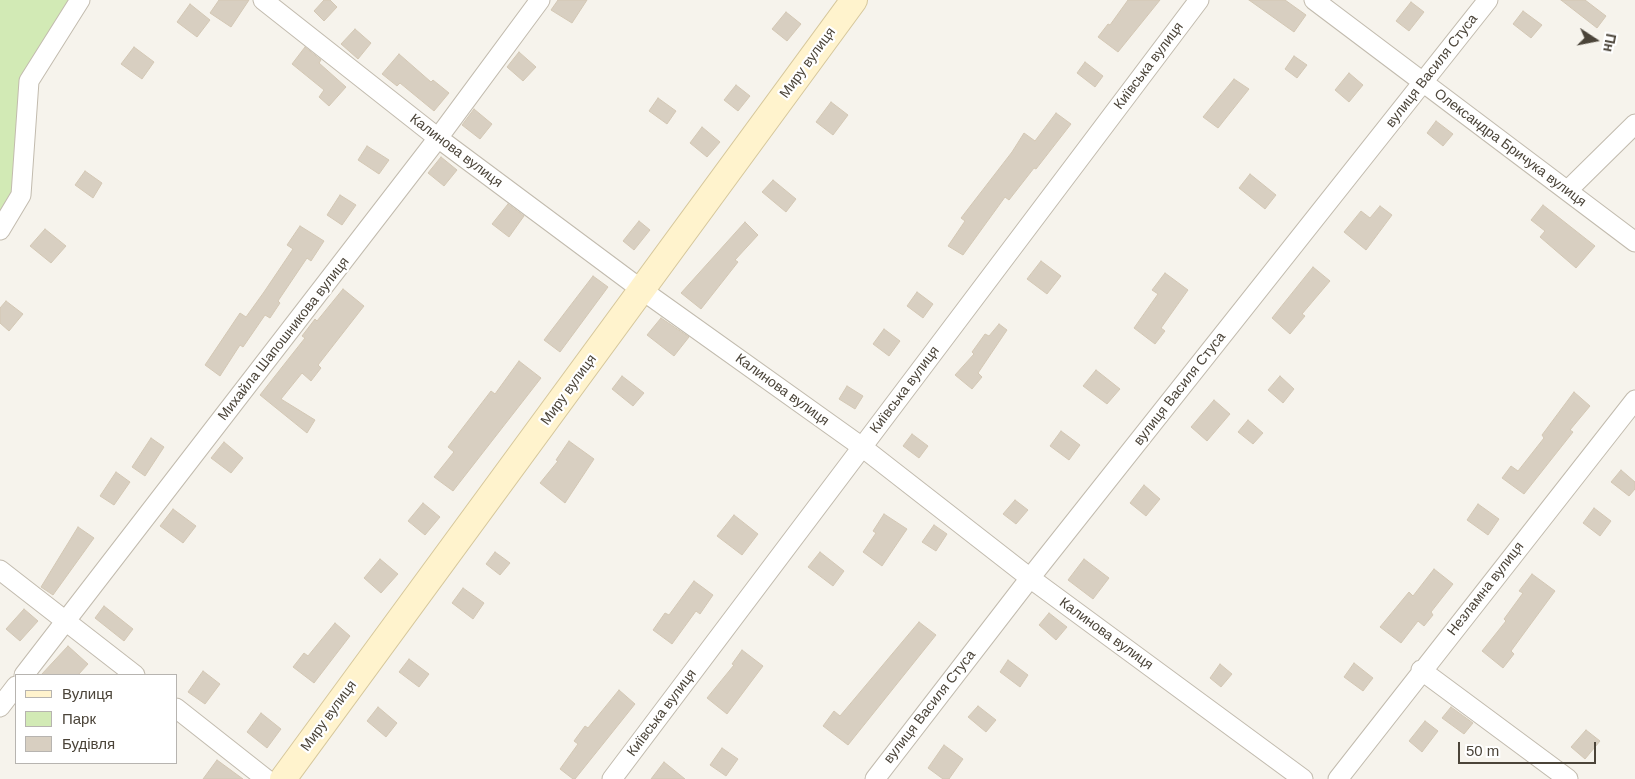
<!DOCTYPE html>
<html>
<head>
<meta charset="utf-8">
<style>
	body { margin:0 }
	#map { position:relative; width:1635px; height:779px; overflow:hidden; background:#f6f3ec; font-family:Helvetica,sans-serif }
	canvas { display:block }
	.legend { position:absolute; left:15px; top:674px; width:162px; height:90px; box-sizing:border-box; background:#fff; border:1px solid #b7b4b0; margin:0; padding:6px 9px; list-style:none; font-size:15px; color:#4b4439 }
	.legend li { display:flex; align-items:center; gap:10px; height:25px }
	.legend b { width:25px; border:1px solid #b7b4b0 }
	.north { position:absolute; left:1570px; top:15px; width:50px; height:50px; -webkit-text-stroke:4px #fff; paint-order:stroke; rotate:101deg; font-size:14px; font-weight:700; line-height:20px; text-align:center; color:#4b4439 }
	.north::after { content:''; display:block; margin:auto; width:18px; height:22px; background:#4b4439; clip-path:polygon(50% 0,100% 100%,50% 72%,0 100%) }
	.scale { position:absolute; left:1458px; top:742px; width:138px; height:22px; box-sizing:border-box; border:2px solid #4b4439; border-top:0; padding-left:6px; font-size:15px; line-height:18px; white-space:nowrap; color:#4b4439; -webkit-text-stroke:4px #fff; paint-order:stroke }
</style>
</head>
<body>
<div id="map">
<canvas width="1635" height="779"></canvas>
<ul class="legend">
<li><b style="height:6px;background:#fff3cd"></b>Вулиця</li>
<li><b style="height:14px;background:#d2eab5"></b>Парк</li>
<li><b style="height:14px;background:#d8cfc1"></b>Будівля</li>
</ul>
<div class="north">Пн</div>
<div class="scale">50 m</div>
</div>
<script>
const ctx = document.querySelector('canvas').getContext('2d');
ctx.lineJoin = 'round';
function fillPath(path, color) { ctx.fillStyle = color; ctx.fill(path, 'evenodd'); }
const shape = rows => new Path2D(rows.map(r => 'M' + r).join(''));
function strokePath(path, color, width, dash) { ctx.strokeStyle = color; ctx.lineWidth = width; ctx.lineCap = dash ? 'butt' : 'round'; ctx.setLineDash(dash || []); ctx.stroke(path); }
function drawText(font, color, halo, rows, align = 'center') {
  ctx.font = font + ' Helvetica,sans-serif'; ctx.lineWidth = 4.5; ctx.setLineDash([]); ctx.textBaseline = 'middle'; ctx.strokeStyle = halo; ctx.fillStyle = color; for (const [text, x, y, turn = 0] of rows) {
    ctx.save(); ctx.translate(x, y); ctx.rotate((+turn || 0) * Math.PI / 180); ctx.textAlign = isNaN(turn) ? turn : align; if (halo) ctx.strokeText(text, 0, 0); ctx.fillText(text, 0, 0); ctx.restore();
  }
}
fillPath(shape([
	[0,0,80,0,29,81,21,195,0,230]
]), '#d2eab5');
const building = shape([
	[219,0,249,0,231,27,210,13,219,0],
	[324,0,330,0,337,7,324,21,314,11,324,0],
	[558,0,587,0,572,23,551,10,558,0],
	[1128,0,1160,0,1118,52,1098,37,1108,24,1110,25,1128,0],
	[1249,0,1285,0,1306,15,1294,32,1249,0],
	[1561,0,1585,0,1606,16,1597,28,1561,0],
	[1411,2,1424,12,1409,31,1396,21,1411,2],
	[190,4,210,20,197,37,177,22,190,4],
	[1523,11,1542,25,1531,38,1513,24,1523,11],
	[786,12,801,24,787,41,772,29,786,12],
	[355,29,371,43,358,59,341,44,355,29],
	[134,47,154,62,142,79,121,64,134,47],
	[305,47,321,60,319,63,346,87,329,106,319,97,324,90,292,64,305,47],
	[519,52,536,67,523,81,507,67,519,52],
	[399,54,431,82,433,80,449,93,434,111,400,83,397,86,382,74,399,54],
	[1294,56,1307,65,1297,78,1285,69,1294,56],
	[1085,62,1103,76,1095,87,1077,73,1085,62],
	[1349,73,1363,85,1349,102,1335,90,1349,73],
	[1234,79,1249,89,1218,128,1203,117,1234,79],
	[736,85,750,96,738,111,724,100,736,85],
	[658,98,676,111,667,124,649,111,658,98],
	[831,102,848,115,833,135,816,122,831,102],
	[474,109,492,124,480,139,462,125,474,109],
	[1056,113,1071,124,1036,169,1034,168,1009,200,1005,197,963,255,948,246,965,221,961,218,1012,152,1024,133,1035,141,1056,113],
	[1436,121,1453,134,1443,146,1427,133,1436,121],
	[702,127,720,142,707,157,690,143,702,127],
	[367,146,389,160,379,174,358,160,367,146],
	[441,157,457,170,444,186,428,173,441,157],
	[85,171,102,183,93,198,75,185,85,171],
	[1250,174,1276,195,1265,209,1239,188,1250,174],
	[773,180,796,199,786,212,762,192,773,180],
	[340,195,356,205,342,225,327,215,340,195],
	[508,204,524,216,509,237,492,224,508,204],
	[1543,205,1595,246,1576,268,1540,237,1545,231,1531,220,1543,205],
	[1380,206,1392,215,1366,250,1344,232,1361,211,1370,218,1380,206],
	[639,221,650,230,634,250,623,241,639,221],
	[745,222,758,235,735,260,738,262,701,309,681,293,745,222],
	[300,226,324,241,311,261,307,258,278,301,280,303,270,318,265,315,243,347,240,345,220,376,205,365,240,313,246,317,264,292,293,249,287,245,300,226],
	[45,229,66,246,51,263,30,246,45,229],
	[1041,261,1061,276,1047,294,1027,279,1041,261],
	[1313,267,1330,281,1302,314,1305,316,1290,334,1272,318,1313,267],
	[1165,273,1188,290,1161,328,1165,331,1155,344,1134,328,1158,294,1152,290,1165,273],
	[593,276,608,287,560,352,544,340,593,276],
	[343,289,364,306,318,365,321,368,311,381,302,373,281,399,315,420,307,433,260,395,305,338,302,336,315,319,317,321,343,289],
	[917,292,933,304,923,318,907,306,917,292],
	[6,301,23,314,9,331,0,323,0,308,6,301],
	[661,318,689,337,674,356,647,335,661,318],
	[999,324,1007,330,978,373,982,377,972,389,955,375,974,354,972,352,985,334,989,336,999,324],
	[884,329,900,341,889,356,873,344,884,329],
	[519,361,541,378,453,491,434,477,454,452,448,447,491,391,495,394,519,361],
	[1096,370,1120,389,1107,404,1083,386,1096,370],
	[622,376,644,393,633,406,612,389,622,376],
	[1280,376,1294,389,1283,403,1268,390,1280,376],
	[847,386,863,396,855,409,839,399,847,386],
	[1574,392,1590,406,1570,430,1573,432,1524,494,1502,478,1511,466,1518,471,1544,438,1542,435,1574,392],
	[1214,400,1230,414,1207,441,1191,427,1214,400],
	[1248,420,1263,433,1253,444,1238,432,1248,420],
	[1061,431,1080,445,1069,460,1050,446,1061,431],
	[912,434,928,446,919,458,903,446,912,434],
	[151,438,164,447,145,476,132,467,151,438],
	[569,441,594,459,565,503,540,483,558,461,556,460,569,441],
	[224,442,243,458,231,473,211,458,224,442],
	[1621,470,1635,482,1635,489,1629,496,1611,482,1621,470],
	[116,472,130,482,114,505,100,496,116,472],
	[1144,485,1160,499,1146,516,1130,503,1144,485],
	[1015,500,1028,510,1016,524,1003,514,1015,500],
	[423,503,440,517,425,535,408,521,423,503],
	[1478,504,1499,519,1488,535,1467,520,1478,504],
	[1594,508,1611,521,1600,536,1583,523,1594,508],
	[173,509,196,526,183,543,160,526,173,509],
	[884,514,907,529,882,566,863,552,876,533,873,531,884,514],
	[734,515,758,534,742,555,717,536,734,515],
	[934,525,947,534,936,551,922,542,934,525],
	[78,527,94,538,53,595,41,587,78,527],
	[495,552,510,563,500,575,486,564,495,552],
	[820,552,844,571,833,586,808,567,820,552],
	[380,559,398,574,381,593,364,578,380,559],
	[1084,559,1109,578,1093,599,1068,580,1084,559],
	[1434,569,1453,584,1431,612,1433,615,1424,626,1418,621,1401,643,1380,627,1409,592,1413,596,1434,569],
	[1532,574,1555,591,1511,651,1514,654,1503,668,1482,651,1506,621,1504,619,1523,593,1519,591,1532,574],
	[694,581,713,595,700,614,696,611,672,644,653,630,665,613,669,615,694,581],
	[463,588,484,603,473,619,452,603,463,588],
	[104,606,133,629,124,641,95,618,104,606],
	[24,609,38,621,20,641,6,629,24,609],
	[1049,613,1067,627,1056,640,1039,625,1049,613],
	[919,622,936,635,848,745,823,726,834,711,840,716,919,622],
	[335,623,350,636,314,683,293,667,304,653,308,656,335,623],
	[68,646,88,664,78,675,41,675,68,646],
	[742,650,763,666,727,714,707,698,734,665,732,664,742,650],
	[409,659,429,674,419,687,399,672,409,659],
	[1008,660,1028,675,1020,687,1000,672,1008,660],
	[1354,663,1373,678,1363,691,1344,677,1354,663],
	[1220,664,1232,674,1221,687,1210,678,1220,664],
	[203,671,220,684,205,704,188,692,203,671],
	[619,690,635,704,575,779,573,779,560,769,578,744,574,741,585,726,588,728,619,690],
	[978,706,996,720,986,732,968,717,978,706],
	[378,707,397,723,386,737,367,721,378,707],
	[1451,707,1473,723,1464,734,1442,718,1451,707],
	[261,713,281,729,267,748,247,732,261,713],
	[1425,721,1438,731,1422,752,1409,741,1425,721],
	[1586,730,1600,741,1585,759,1571,747,1586,730],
	[944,745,963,759,949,779,943,779,928,768,944,745],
	[722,748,738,759,726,776,710,765,722,748],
	[217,760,243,779,203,779,217,760],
	[664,762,685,779,651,779,664,762]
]);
fillPath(building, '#d8cfc1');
strokePath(building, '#d3c7b4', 1);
const street = shape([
	[263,0,438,138,642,290,862,447,1030,578,1303,779],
	[1314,0,1635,242],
	[1568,190,1635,124],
	[0,230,21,195,29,81,80,0],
	[0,570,135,675],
	[1421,670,1568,779],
	[24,675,438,138,540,0],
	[0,707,16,686],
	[176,708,266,779],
	[612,779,1199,0],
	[875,779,1030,578,1488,0],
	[1338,779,1635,400]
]);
const secondary = shape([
	[283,779,854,0]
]);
strokePath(street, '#c2bbae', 21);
strokePath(secondary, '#d6c79b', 28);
strokePath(street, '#fff', 19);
strokePath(secondary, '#fff3cd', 26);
drawText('14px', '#4b4439', '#fff', [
	["Миру вулиця",808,63,-54],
	["Київська вулиця",1149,66,-53],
	["вулиця Василя Стуса",1432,71,-52],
	["Олександра Бричука вулиця",1510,148,37],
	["Калинова вулиця",456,151,37],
	["Михайла Шапошникова вулиця",284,339,-52],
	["вулиця Василя Стуса",1180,389,-52],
	["Миру вулиця",569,390,-54],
	["Калинова вулиця",782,390,36],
	["Київська вулиця",905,390,-53],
	["Незламна вулиця",1486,589,-52],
	["Калинова вулиця",1106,634,36],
	["вулиця Василя Стуса",930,707,-52],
	["Київська вулиця",662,713,-53],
	["Миру вулиця",329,716,-54]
]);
</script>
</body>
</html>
